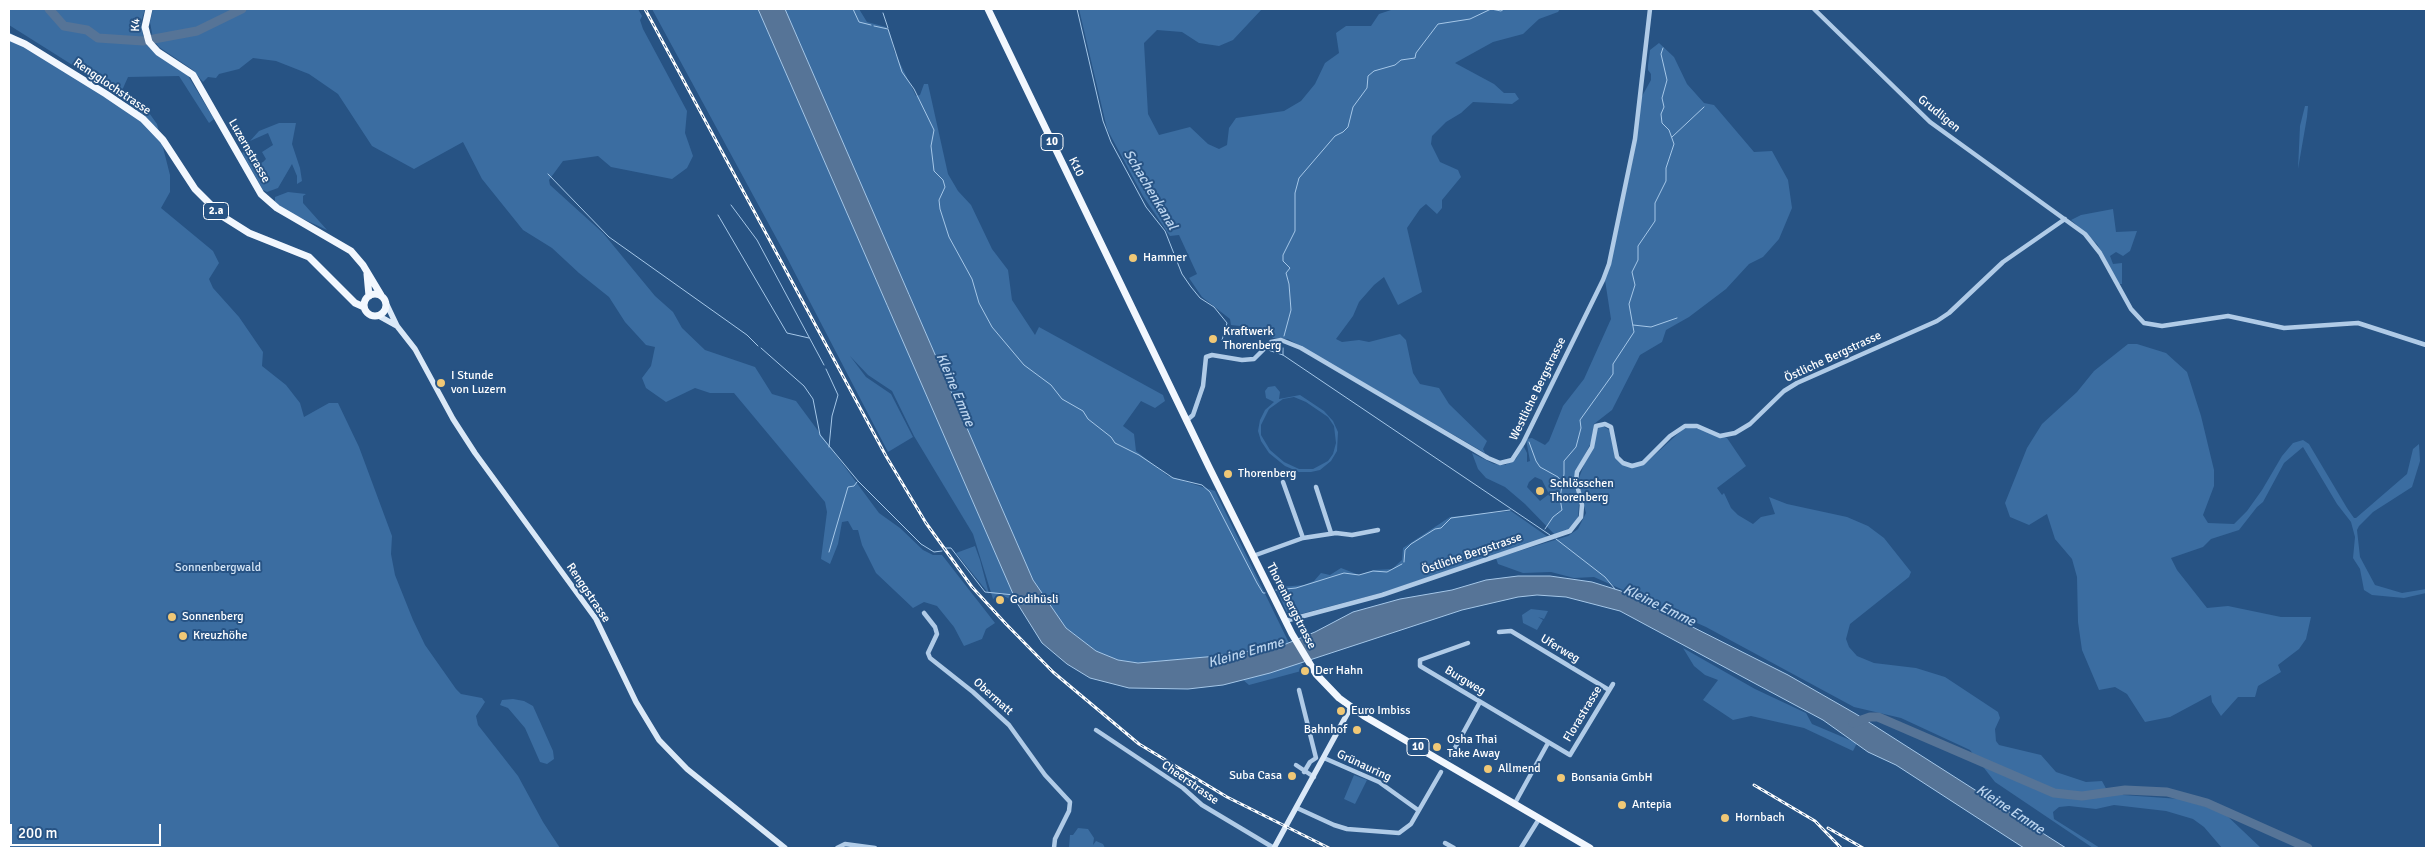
<!DOCTYPE html>
<html>
<head>
<meta charset="utf-8">
<style>
	body { margin:0 }
	#map { position:relative; width:2435px; height:857px; overflow:hidden; background:#275384; font-family:Signika,sans-serif }
	canvas { display:block }
	.frame { position:absolute; inset:0; border:10px solid #fff; pointer-events:none }
	.scale { position:absolute; left:10px; top:824px; width:151px; height:22px; box-sizing:border-box; border:2px solid #fff; border-top:0; padding-left:6px; font-size:15px; line-height:18px; white-space:nowrap; color:#fff; -webkit-text-stroke:4px #275384; paint-order:stroke }
</style>
</head>
<body>
<div id="map">
<canvas width="2435" height="857"></canvas>
<div class="frame"></div>
<div class="scale">200 m</div>
</div>
<script>
const ctx = document.querySelector('canvas').getContext('2d');
ctx.lineJoin = 'round';
function fillPath(path, color) { ctx.fillStyle = color; ctx.fill(path, 'evenodd'); }
const shape = rows => new Path2D(rows.map(r => 'M' + r).join(''));
function strokePath(path, color, width, dash) { ctx.strokeStyle = color; ctx.lineWidth = width; ctx.lineCap = dash ? 'butt' : 'round'; ctx.setLineDash(dash || []); ctx.stroke(path); }
function drawText(font, color, halo, rows, align = 'center') {
  ctx.font = font + ' Signika,sans-serif'; ctx.lineWidth = 4; ctx.setLineDash([]); ctx.textBaseline = 'middle'; ctx.strokeStyle = halo; ctx.fillStyle = color; for (const [text, x, y, turn = 0] of rows) {
    ctx.save(); ctx.translate(x, y); ctx.rotate((+turn || 0) * Math.PI / 180); ctx.textAlign = isNaN(turn) ? turn : align; if (halo) ctx.strokeText(text, 0, 0); ctx.fillText(text, 0, 0); ctx.restore();
  }
}
fillPath(shape([
	[9,9,145,9,141,22,143,36,147,45,157,55,187,74,214,119,209,123,179,76,128,77,120,95,9,25],
	[153,9,638,9,642,16,640,20,643,29,687,111,685,133,693,156,687,168,672,179,611,167,598,156,563,161,549,180,550,185,603,233,655,296,673,312,682,328,705,350,755,367,772,394,796,401,879,513,900,528,923,550,933,555,942,555,995,623,986,629,982,639,964,646,954,627,937,606,924,602,913,608,876,573,862,545,858,530,853,530,848,521,842,522,838,544,830,564,821,559,827,512,825,502,734,393,710,393,695,388,666,402,646,388,642,378,651,366,655,347,646,345,625,322,609,297,579,273,552,248,523,230,482,179,463,142,414,169,372,146,338,94,309,74,276,61,253,58,239,69,219,74,216,78,208,77,203,82,193,70,159,47,153,39,150,22],
	[652,9,758,9,1017,603,1000,594,993,599,973,534,914,436,892,391,868,375,850,356,866,377,891,394,913,437,888,452,785,254],
	[785,9,859,9,867,22,886,27,890,33,894,51,916,96,920,95,924,84,928,84,948,174,958,191,971,205,992,249,1008,270,1012,300,1035,335,1039,327,1163,395,1165,401,1155,408,1141,401,1123,426,1134,434,1136,451,1168,476,1215,491,1289,643,1281,646,1271,645,1230,656,1221,654,1218,656,1138,663,1118,660,1096,651,1066,628,1033,580],
	[1079,9,1262,9,1233,40,1219,46,1199,43,1182,32,1157,30,1144,43,1148,114,1159,135,1190,127,1208,144,1219,149,1227,145,1229,128,1236,118,1284,111,1301,101,1315,84,1325,63,1339,53,1336,33,1346,26,1371,26,1379,14,1394,9,1560,9,1558,12,1539,19,1523,34,1493,42,1455,63,1494,84,1504,93,1515,93,1519,99,1512,104,1473,102,1461,113,1446,122,1432,136,1431,144,1440,162,1458,170,1461,177,1442,200,1442,208,1437,214,1426,204,1420,209,1407,228,1422,292,1398,305,1384,277,1374,285,1359,302,1353,316,1336,339,1342,342,1359,340,1369,342,1400,334,1406,340,1413,373,1420,384,1439,388,1449,404,1487,441,1483,449,1485,453,1288,339,1273,338,1267,329,1231,325,1230,319,1202,297,1189,278,1197,274,1179,235,1170,236,1143,196,1107,129],
	[9,32,118,101,147,110,157,124,170,175,170,192,161,208,213,251,219,263,209,279,213,288,239,317,263,352,262,366,286,385,300,403,304,417,329,403,338,403,359,447,392,536,391,554,395,575,413,620,425,645,456,689,461,694,482,698,485,702,476,716,478,725,518,776,543,822,560,848,9,848],
	[1659,43,1674,57,1687,84,1704,103,1714,105,1754,152,1772,151,1788,180,1792,208,1779,239,1763,257,1749,264,1726,289,1689,317,1666,330,1662,342,1640,355,1612,410,1594,424,1591,443,1576,471,1574,483,1579,503,1578,517,1572,528,1555,535,1525,504,1505,487,1486,478,1478,469,1472,453,1494,464,1505,465,1516,459,1523,445,1527,453,1527,462,1530,461,1526,439,1532,438,1545,445,1549,441,1563,406,1584,379,1611,319,1605,280,1613,253,1635,148,1641,98,1651,80,1651,74,1648,70,1648,65,1650,50],
	[1535,477,1542,480,1549,494,1540,501,1527,487,1529,482],
	[2305,106,2308,106,2307,117,2298,169,2300,126],
	[279,123,296,123,292,144,300,168,302,181,297,184,297,176,292,164,278,188,267,192,263,190,242,153,246,150,255,166,263,162,266,159,262,152,273,145,268,133,250,141,259,131],
	[288,192,306,194,303,196,303,203,327,230,286,211,275,202,275,197],
	[2113,209,2116,232,2137,231,2130,251,2123,256,2116,252,2110,256,2113,264,2122,263,2122,284,2119,284,2097,244,2071,220,2081,215],
	[2128,344,2137,344,2166,353,2187,372,2201,416,2214,470,2214,486,2203,515,2208,523,2234,524,2247,511,2262,490,2282,456,2293,443,2303,440,2309,444,2347,508,2354,518,2356,518,2407,474,2413,449,2419,444,2420,461,2412,487,2373,512,2359,526,2357,530,2360,557,2375,585,2402,593,2426,589,2426,593,2404,598,2372,595,2364,590,2360,569,2353,558,2355,537,2351,522,2337,504,2303,447,2284,463,2263,502,2257,507,2239,530,2211,539,2203,547,2171,558,2177,570,2207,608,2228,606,2281,617,2311,617,2306,639,2299,649,2278,665,2281,672,2258,686,2255,697,2238,697,2221,716,2212,702,2211,695,2170,717,2145,722,2127,694,2115,687,2099,690,2082,650,2078,622,2077,577,2072,559,2055,539,2047,514,2029,525,2010,517,2005,503,2027,448,2042,424,2077,392,2094,371],
	[1275,386,1280,392,1279,399,1300,395,1324,411,1333,421,1338,432,1337,451,1331,461,1320,470,1311,472,1299,472,1285,466,1269,453,1261,441,1258,431,1260,420,1265,410,1274,402,1266,398,1265,391,1268,387],
	[1294,397,1306,402,1328,417,1334,426,1336,443,1333,454,1328,461,1313,469,1299,469,1284,462,1270,450,1261,435,1261,425,1269,409,1283,399],
	[1603,426,1611,431,1615,457,1630,467,1642,465,1648,461,1683,429,1692,427,1727,438,1746,466,1717,488,1722,495,1724,493,1731,508,1738,515,1753,524,1761,517,1775,514,1769,497,1787,504,1847,517,1868,526,1884,538,1911,572,1909,577,1850,624,1846,639,1849,647,1857,656,1874,663,1916,668,1945,677,1998,712,2000,718,1995,729,1996,741,1999,745,2041,755,2056,772,2086,782,2102,781,2109,794,2180,799,2223,812,2261,848,2222,848,2204,827,2193,819,2166,811,2114,805,2096,809,2069,806,2059,807,2053,812,2054,819,2100,848,2093,848,1995,782,1970,750,1901,718,1854,707,1706,627,1594,577,1574,578,1551,572,1523,573,1498,564,1496,558,1568,536,1578,529,1586,513,1578,485,1579,478,1598,427],
	[1511,511,1548,537,1381,593,1289,617,1277,591,1280,587,1304,585,1314,581,1321,573,1330,575,1341,568,1359,575,1374,570,1392,569,1402,560,1403,548,1450,517],
	[975,546,980,560,989,594,956,553],
	[1531,609,1548,611,1544,619,1538,617,1543,620,1537,630,1523,623,1522,615],
	[1683,648,1755,689,1806,713,1812,724,1857,743,1853,751,1804,728,1751,716,1733,720,1703,700,1718,680,1705,675,1694,666],
	[1301,662,1305,670,1249,685,1242,679],
	[513,699,524,701,533,706,553,751,554,759,547,764,540,762,525,728,508,708,500,705,502,700],
	[1354,775,1367,780,1355,804,1344,799],
	[1078,828,1088,829,1094,838,1093,845,1096,841,1103,844,1105,848,1069,848,1070,835,1073,835]
]), '#3b6da1');
const water = shape([
	[758,9,785,9,1033,580,1066,628,1096,651,1118,660,1138,663,1217,656,1220,654,1230,656,1271,645,1281,646,1315,632,1353,612,1400,599,1452,590,1486,580,1518,576,1550,576,1592,582,1621,591,1788,675,1856,714,2066,848,2024,848,1896,765,1868,752,1823,720,1620,611,1566,597,1537,595,1518,597,1462,610,1270,673,1223,685,1188,689,1129,688,1090,678,1067,664,1042,643,1017,603,758,9]
]);
fillPath(water, '#567497');
strokePath(water, '#a5c7e8', 1);
strokePath(shape([
	[853,9,859,22,871,25],
	[1077,9,1103,121,1111,142,1146,207,1165,231,1182,274,1191,287,1200,298,1214,307,1227,323,1222,340,1261,348],
	[883,13,888,28],
	[874,26,888,29,902,72,914,89,934,130,931,146,934,171,943,180,945,187,939,200,940,209,949,237,972,279,979,303,992,327,1024,365,1051,385,1062,399,1083,411,1088,419,1111,437,1115,443,1139,455,1173,478,1202,485,1210,492,1257,583,1263,593,1265,593],
	[1672,137,1704,107],
	[548,174,609,237,747,335,758,346],
	[731,205,757,240,824,365],
	[718,215,787,333,809,338],
	[1633,325,1651,327,1677,318],
	[1284,336,1291,310,1289,284,1286,273,1290,268,1283,261,1283,255,1295,231,1295,193,1299,178,1335,136,1343,132,1348,127,1353,107,1367,88,1368,76,1374,71,1395,65,1401,60,1415,58,1416,53,1438,24,1470,19,1491,9,1501,11,1504,9],
	[761,348,804,386,813,399,820,435,858,481,921,544,934,552,942,551],
	[1283,348,1283,355],
	[1265,349,1283,355,1550,535],
	[826,369,838,395,832,416,829,447],
	[1529,442,1536,461,1540,467,1558,477,1562,482],
	[1545,529,1553,517,1562,510,1560,498,1564,474,1564,461,1576,447,1581,428,1580,420,1613,374,1613,364,1634,332,1629,304,1635,285,1632,272,1638,260,1638,246,1655,221,1655,203,1666,181,1666,168,1674,144,1669,130,1662,123,1661,114,1664,107,1662,98,1667,80,1661,54,1663,48],
	[1556,539,1605,577,1615,589],
	[946,548,951,548,985,592,1014,595],
	[829,552,848,487,854,486,857,482],
	[1404,562,1405,550,1411,544,1435,529,1441,528,1451,518,1510,510],
	[1276,590,1296,588,1344,573,1359,575,1373,571,1387,572,1402,564]
]), '#a5c7e8', 1);
strokePath(shape([
	[49,9,64,26,87,30,98,38,143,41,197,31,242,9],
	[1853,723,1870,717,1878,717,2054,793,2082,796,2125,790,2167,792,2207,803,2308,848]
]), '#567497', 9);
strokePath(shape([
	[1814,9,1930,122,2085,234,2100,253,2131,309,2144,323,2162,326,2228,316,2284,328,2358,323,2426,345],
	[1186,421,1193,415,1203,386,1206,357,1212,355,1242,360,1254,359,1271,342,1281,340,1301,348,1488,458,1500,463,1512,460,1523,443,1603,280,1609,264,1635,139,1650,9],
	[1283,482,1303,538],
	[1316,487,1331,533],
	[1253,556,1303,538,1336,533,1352,535,1378,530],
	[924,613,935,627,937,634,928,653,930,658,973,692,1009,725,1045,775,1070,802,1069,811,1055,839,1054,848],
	[1285,621,1382,595,1570,531,1581,517,1582,505,1576,481,1577,472,1592,447,1596,426,1605,424,1611,427,1617,457,1623,463,1632,466,1643,463,1670,436,1685,426,1697,426,1720,436,1735,433,1750,424,1784,391,1797,383,1937,321,1949,313,2003,262,2065,219],
	[1499,632,1511,631,1609,690],
	[1468,643,1420,660,1420,666,1570,755,1613,684],
	[1299,690,1316,758,1310,762,1304,772],
	[1096,730,1183,788,1202,805,1274,848],
	[1450,757,1480,702],
	[1324,758,1379,782,1418,810],
	[1296,765,1314,777],
	[1515,803,1548,743],
	[1297,808,1334,825,1347,829,1399,833,1411,824,1441,772],
	[1445,843,1454,848],
	[837,848,845,844,875,848],
	[1521,848,1539,819]
]), '#b0cbe7', 4.5);
strokePath(shape([
	[387,305,397,326,415,349,453,419,475,453,596,619,636,702,659,740,687,769,785,848],
	[379,316,397,326],
	[1274,848,1351,707]
]), '#dae8f7', 5.5);
strokePath(shape([
	[149,9,145,27,149,42,158,52,193,75,261,194,277,208,351,251,363,265,381,295],
	[988,9,1209,467,1292,634,1316,674,1339,698,1364,716,1590,848],
	[9,37,25,44,106,94,143,119,163,140,195,189,222,216,249,233,309,257,355,303,364,307],
	[367,274,369,296],
	'364 305a11 11 0 1 1 22 0a11 11 0 1 1-22 0Z'
]), '#f2f7fe', 7);
const rail = shape([
	[645,9,886,456,926,523,972,587,1006,624,1053,672,1139,744,1227,797,1329,848],
	[1754,785,1815,821,1841,848],
	[1828,828,1863,848]
]);
strokePath(rail, '#fff', 3);
strokePath(rail, '#275384', 1, [4]);
for (const [x, y, r, color] of [
	[1133,258,5,"#f0c876"],
	[1213,339,5,"#f0c876"],
	[441,383,5,"#f0c876"],
	[1228,474,5,"#f0c876"],
	[1540,491,5,"#f0c876"],
	[1000,600,5,"#f0c876"],
	[172,617,5,"#f0c876"],
	[183,636,5,"#f0c876"],
	[1305,671,5,"#f0c876"],
	[1341,711,5,"#f0c876"],
	[1357,730,5,"#f0c876"],
	[1437,747,5,"#f0c876"],
	[1488,769,5,"#f0c876"],
	[1292,776,5,"#f0c876"],
	[1561,778,5,"#f0c876"],
	[1622,805,5,"#f0c876"],
	[1725,818,5,"#f0c876"]
]) { const dot = new Path2D(); dot.arc(x, y, r, 0, 2 * Math.PI); ctx.fillStyle = color; ctx.fill(dot); strokePath(dot, '#275384', 2); }
for (const [x, y, w] of [
	[1052,142,22],
	[216,211,25],
	[1418,747,22]
]) { const box = new Path2D(); box.roundRect(x - w / 2, y - 8.5, w, 17, 4); ctx.fillStyle = '#275384'; ctx.fill(box); strokePath(box, '#fff', 1); }
drawText('bold 11px', '#fff', null, [
	["10",1052,142],
	["2.a",216,211],
	["10",1418,747]
]);
drawText('12px', '#fff', '#275384', [
	["K4",136,25,-89],
	["Rengglochstrasse",112,87,34],
	["Grudligen",1939,114,39],
	["Luzernstrasse",249,151,60],
	["K10",1076,167,64],
	["Östliche Bergstrasse",1833,357,-25],
	["Westliche Bergstrasse",1538,389,-64],
	["Östliche Bergstrasse",1472,554,-19],
	["Renggstrasse",588,593,56],
	["Thorenbergstrasse",1291,606,63],
	["Uferweg",1560,649,31],
	["Burgweg",1465,681,31],
	["Obermatt",993,697,42],
	["Florastrasse",1583,714,-59],
	["Grünauring",1364,766,25],
	["Cheerstrasse",1190,783,35]
]);
drawText('12px', '#fff', '#275384', [
	["Hammer",1143,258],
	["Kraftwerk",1223,332],
	["Thorenberg",1223,346],
	["I Stunde",451,376],
	["von Luzern",451,390],
	["Thorenberg",1238,474],
	["Schlösschen",1550,484],
	["Thorenberg",1550,498],
	["Godihüsli",1010,600],
	["Sonnenberg",182,617],
	["Kreuzhöhe",193,636],
	["Der Hahn",1315,671],
	["Euro Imbiss",1351,711],
	["Bahnhof",1347,730,"right"],
	["Osha Thai",1447,740],
	["Take Away",1447,754],
	["Allmend",1498,769],
	["Suba Casa",1282,776,"right"],
	["Bonsania GmbH",1571,778],
	["Antepia",1632,805],
	["Hornbach",1735,818]
], 'left');
drawText('12px', '#d4e5f6', '#275384', [
	["Sonnenbergwald",218,568]
]);
drawText('italic 14px', '#bcd5ef', '#275384', [
	["Schachenkanal",1150,190,59],
	["Kleine Emme",955,390,67],
	["Kleine Emme",1659,606,26],
	["Kleine Emme",1246,653,-16],
	["Kleine Emme",2010,810,33]
]);
</script>
</body>
</html>
